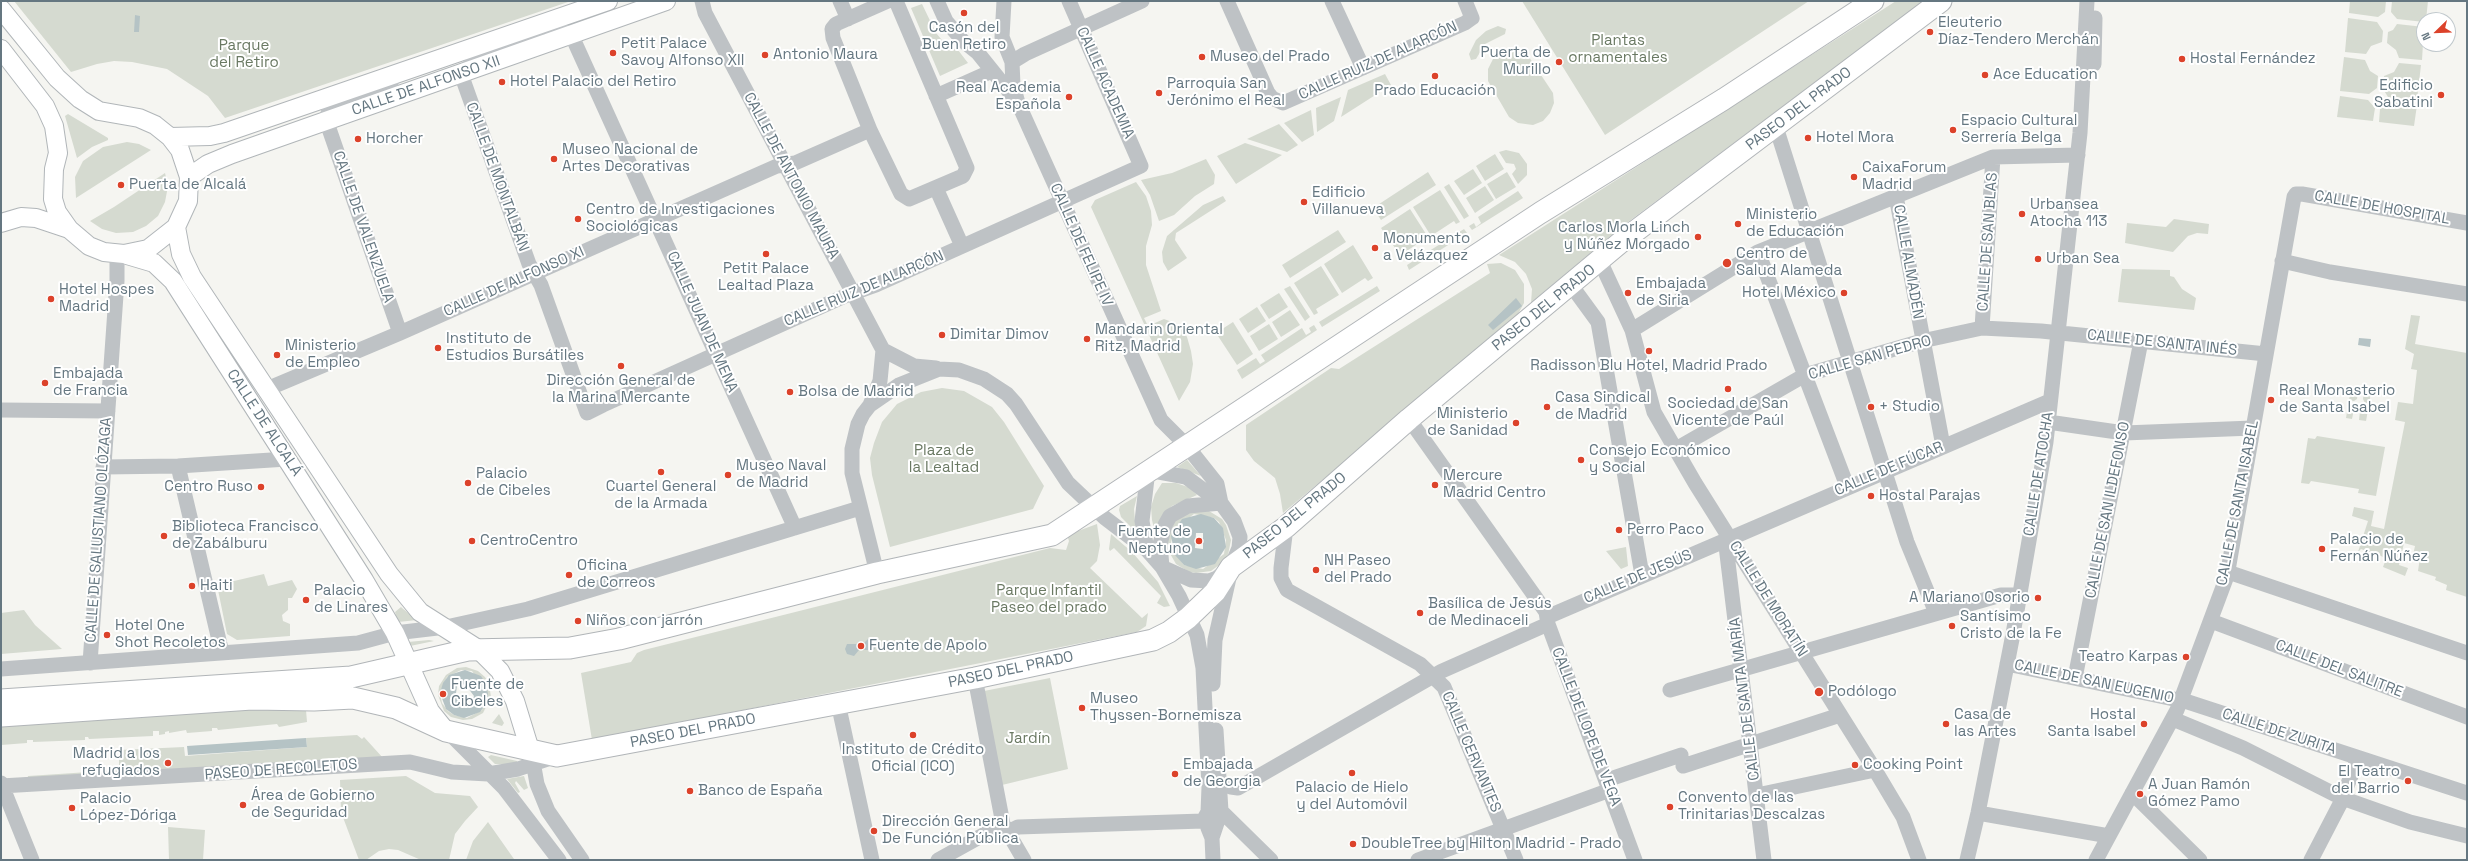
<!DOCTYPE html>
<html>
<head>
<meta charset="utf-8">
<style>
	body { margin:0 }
	#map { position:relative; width:2468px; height:861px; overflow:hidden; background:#f5f5f1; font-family:"Space Grotesk",sans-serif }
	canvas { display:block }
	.frame { position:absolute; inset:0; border:2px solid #657781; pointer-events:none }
	.north { position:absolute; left:2416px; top:12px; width:40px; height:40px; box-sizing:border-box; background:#fff; border:1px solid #c1c9cd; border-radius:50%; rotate:247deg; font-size:11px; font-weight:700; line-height:16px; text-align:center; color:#657781 }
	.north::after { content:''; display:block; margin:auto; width:14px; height:18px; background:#dc422a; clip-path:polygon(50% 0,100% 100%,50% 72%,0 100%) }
</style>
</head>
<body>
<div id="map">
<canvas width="2468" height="861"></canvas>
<div class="frame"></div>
<div class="north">N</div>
</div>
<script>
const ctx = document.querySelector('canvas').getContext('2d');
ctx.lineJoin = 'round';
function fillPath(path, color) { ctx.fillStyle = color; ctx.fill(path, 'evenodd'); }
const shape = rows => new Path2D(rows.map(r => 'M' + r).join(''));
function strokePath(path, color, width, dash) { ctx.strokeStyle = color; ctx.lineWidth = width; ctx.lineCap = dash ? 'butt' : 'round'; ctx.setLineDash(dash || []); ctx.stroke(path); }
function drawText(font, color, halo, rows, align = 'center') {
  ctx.font = font + ' "Space Grotesk",sans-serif'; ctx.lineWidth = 4; ctx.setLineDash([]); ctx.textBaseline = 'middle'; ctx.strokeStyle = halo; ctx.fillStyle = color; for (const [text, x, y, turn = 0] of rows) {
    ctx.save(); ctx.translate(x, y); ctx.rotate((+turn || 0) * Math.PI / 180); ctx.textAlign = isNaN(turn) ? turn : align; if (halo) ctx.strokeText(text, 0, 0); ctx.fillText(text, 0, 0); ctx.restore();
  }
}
fillPath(shape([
	[14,1,571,1,225,118,208,96,167,69,132,62,114,61,97,64,71,72],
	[1522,1,1809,1,1605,135],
	[1896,1,1924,1,1620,228,1531,303,1532,289,1526,274,1515,262,1499,255],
	[2350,1,2386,1,2385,12,2378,17,2349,13],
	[2392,1,2428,1,2426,20,2424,22,2397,19,2391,12],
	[922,4,936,33,947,46,958,50,968,63,940,76,911,8],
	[2348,18,2377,22,2383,31,2382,42,2371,46,2366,54,2345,52],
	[2397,24,2424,27,2422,60,2399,58,2396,50,2387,43,2388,32,2393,30],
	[1498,26,1506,29,1505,34,1485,44,1476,59,1471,60,1469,54,1476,40,1486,31],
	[1513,50,1529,57,1553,93,1554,103,1550,113,1543,121,1533,125,1518,123,1509,117,1488,81,1488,69,1493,59,1502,52],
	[2344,57,2365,60,2370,71,2378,76,2377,88,2369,94,2340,91],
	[2399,63,2421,65,2417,100,2388,97,2383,89,2384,76,2394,72],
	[1385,74,1391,85,1341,117,1348,90],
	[2340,96,2368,100,2375,108,2373,121,2337,117],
	[1341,97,1334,121,1317,132,1316,108],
	[2388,102,2417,105,2414,126,2379,122,2380,109],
	[1311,110,1314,135,1302,142,1284,123],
	[68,114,108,138,108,140,92,147,77,158,65,116],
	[1279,124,1298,145,1287,152,1247,139],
	[127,142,139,144,151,150,76,198,75,177,83,161,103,147],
	[1245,143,1282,155,1236,184,1217,156],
	[1506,150,1519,153,1527,164,1527,175,1518,184,1512,174,1516,169,1514,164,1506,163,1499,152],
	[1495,154,1504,169,1485,181,1476,166],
	[1206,159,1215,175,1214,184,1195,196,1174,215,1159,221,1150,195,1141,180,1172,173],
	[1473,169,1482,183,1464,195,1454,181],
	[1428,172,1436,185,1381,220,1373,208],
	[1507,172,1516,187,1496,199,1487,184],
	[165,173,168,186,165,202,158,216,146,226,133,232,116,233,102,229,90,221,114,207],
	[1136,182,1146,196,1151,211,1152,225,1146,246,1146,265,1161,311,1144,318,1148,326,1164,319,1180,325,1187,337,1191,351,1193,364,1190,382,1179,401,1091,207,1095,200],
	[1449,184,1469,216,1464,219,1444,187],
	[1485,186,1494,200,1475,213,1466,198],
	[1440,190,1460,222,1456,224,1454,221,1431,236,1413,207],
	[1518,191,1523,198,1472,230,1469,226,1474,223,1476,227,1481,223,1478,217],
	[1223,196,1226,201,1176,233,1175,240,1187,258,1168,271,1163,262,1162,252,1167,236,1203,205],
	[1410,209,1428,237,1405,252,1407,255,1402,258,1381,228],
	[2174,219,2209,224,2208,234,2197,233,2188,236,2173,252,2125,243,2127,223,2166,227],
	[1464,229,1467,233,1409,270,1407,265],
	[1338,230,1346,242,1290,278,1282,265],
	[1353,245,1373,278,1368,281,1365,278,1342,293,1324,264],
	[1501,263,1515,270,1524,284,1524,303,1517,316,1283,513,1280,494,1275,478,1254,461,1246,450,1246,425,1331,368,1339,369,1490,273,1487,264],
	[1321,266,1339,295,1316,309,1318,313,1314,315,1294,283],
	[2122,269,2170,270,2170,276,2174,277,2182,289,2196,298,2194,310,2118,302],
	[1290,286,1310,317,1305,321,1284,289],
	[1377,286,1380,291,1322,327,1319,322],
	[1279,293,1288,307,1269,319,1260,305],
	[1257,307,1266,321,1248,333,1239,319],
	[1290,310,1300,325,1281,337,1272,322],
	[2411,315,2420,316,2415,344,2467,353,2467,597,2446,590,2447,585,2435,580,2436,577,2418,571,2420,557,2413,555,2415,546,2404,543,2399,565,2408,568,2405,576,2383,567,2386,559,2381,556,2361,549,2358,552,2368,521,2352,516,2354,507,2374,511,2371,526,2384,529,2405,422,2395,420,2398,402,2413,404,2417,370,2411,369,2414,354,2405,349],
	[1233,322,1253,354,1237,365,1216,333],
	[1269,324,1278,339,1259,351,1250,336],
	[1314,325,1317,330,1242,379,1237,370,1256,358,1260,364,1265,361,1261,355,1302,328,1306,335,1311,332,1309,328],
	[942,388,964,391,992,407,1004,422,1044,486,1033,509,890,547,872,475,870,458,874,443,882,422,897,404,921,392],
	[2351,388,2358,390,2357,399,2354,401,2349,400],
	[2364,391,2371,392,2369,404,2365,403,2363,399],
	[2348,406,2354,409,2352,419,2346,418],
	[2363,408,2368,410,2366,421,2359,420,2360,411],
	[2317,436,2385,447,2376,496,2358,493,2359,489,2311,481,2309,484,2301,483,2308,438,2315,439],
	[1187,460,1201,476,1177,467],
	[1162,483,1176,483,1191,488,1197,495,1172,506,1161,518,1155,533,1152,520,1151,507,1155,494],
	[1137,496,1134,509,1136,532,1121,517,1119,510,1120,506],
	[1209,511,1222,519,1226,525,1231,540,1228,555,1223,562,1211,571,1196,573,1189,572,1176,564,1168,550,1167,543,1174,521,1186,512],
	[1194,514,1214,518,1219,522,1226,540,1224,554,1203,569,1184,565,1172,549,1171,543,1174,529],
	[1097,524,1100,545,1097,561,1090,568,1142,618,1148,613,1146,626,1137,632,592,740,581,673,631,662,637,653,644,650,1050,548,1066,550,1069,541,1067,535],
	[1111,534,1132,552,1158,582,1170,606,1164,607,1157,603,1161,596,1114,548,1110,551,1109,549],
	[1626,547,1628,566,1621,569,1606,551],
	[264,574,268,586,292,580,297,589,292,598,288,598,288,610,282,615,283,621,290,624,290,636,237,640,227,634,217,585],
	[401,607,402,608,417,620,398,622,395,612],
	[24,610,35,625,62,649,1,654,1,613],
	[429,640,434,641,410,646,408,642],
	[466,667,478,671,485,677,489,684,491,697,483,713,472,719,463,720,451,717,444,711,438,695,439,686,446,675,457,668],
	[461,670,472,671,488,694,482,710,467,718,454,715,448,711,442,703,440,693,447,677],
	[1050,678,1068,769,1002,785,984,691],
	[272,708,292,711,306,710,307,722,279,727,277,724,218,730,217,728,212,728,212,731,187,733,186,730,169,733,169,731,165,732,165,734,159,735,159,731,153,731,153,736,89,739,88,737,85,737,85,740,33,742,33,740,27,740,27,743,1,745,1,725],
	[499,714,504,723,502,726,492,723],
	[357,735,362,739,364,737,383,758,28,778,28,776,119,770,119,750,184,747,185,756,307,747,306,738],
	[491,755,517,761,518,764,495,764,488,757],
	[406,776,435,793,470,796,478,807,465,821,455,834,449,860,421,860,398,850,389,849,379,851,366,860,359,860,341,812,340,780],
	[524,776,528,788,524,790,516,781,515,783,520,792,518,793,507,779],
	[488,822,514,859,466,860,473,841],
	[168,827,205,830,203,860,169,860]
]), '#d5dad0');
fillPath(shape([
	[135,15,140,16,139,32,134,32],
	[1516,298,1522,306,1493,330,1488,325],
	[2359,338,2371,339,2370,347,2358,345],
	[1201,514,1214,518,1223,528,1226,547,1215,564,1196,569,1184,565,1175,555,1171,536,1182,519],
	[1196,533,1203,533,1203,549,1195,548],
	[869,638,875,641,877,644,874,650,859,650,854,656,847,654,845,649,847,644,863,644],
	[465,670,481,676,486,684,488,694,486,704,480,712,464,718,454,715,446,709,440,693,443,683,449,675],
	[465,684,474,696,472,702,468,704,463,702,456,693,457,686],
	[306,738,307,747,188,755,187,746]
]), '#b5c3c5');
const major = shape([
	[1,9,57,78,80,99,99,111,139,118,155,125,170,137,180,150,189,177,188,201,176,227,148,249,124,254,104,252,89,246,69,229,57,212,53,199,54,169,58,153,54,126,45,106,1,49],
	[170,137,210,136,224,133,608,1],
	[189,177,208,164,232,154,666,1],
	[1,223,21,217,36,218,69,229],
	[176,227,181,254,192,277,389,574,420,612,478,649,500,671,515,701,530,750],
	[127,255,154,263,173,281,364,580,395,633,430,711,446,731]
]);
const highway = shape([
	[1,700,351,677,468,650,570,648,619,639,877,573,1052,535,1540,213,1724,99,1873,1],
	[1,716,252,699,314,700,353,698,396,708,446,731,557,756,975,678,1153,640,1169,632,1188,618,1215,592,1231,567,1286,527,1409,419,1621,242,1941,1]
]);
strokePath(major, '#b1b6b9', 20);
strokePath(highway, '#b1b5b8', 23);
strokePath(shape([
	[702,1,705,13,883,350,880,381,870,405],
	[840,1,848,19],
	[888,1,836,24,832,29,833,38,870,130,901,194,909,199,963,176,967,168,896,1],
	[937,1,946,21,963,41,978,53,1015,99],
	[1004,1,1002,37,1012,62,1013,85,1018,103,1161,420,1186,445,1217,484,1221,503],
	[1227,1,1268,93,1272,98,1283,103,1465,23,1472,18,1465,1],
	[1332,1,1363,68],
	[1012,62,1025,54,1142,1],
	[2094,64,2095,18],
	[391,83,330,107,326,120,400,333],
	[936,96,992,71],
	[1776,127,1907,542,1936,613],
	[936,188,962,246],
	[1896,196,1943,446],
	[1758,252,1847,486],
	[1600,261,1632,330,1654,412,1695,483,1875,770,1903,817,1919,860],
	[2282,261,2330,272,2467,294],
	[1571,285,1598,322,1642,575],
	[1982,328,1993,157],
	[1632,330,1758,252,1993,157,2078,155],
	[883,350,914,366,936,368],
	[267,389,400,333,777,166,795,163,870,130],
	[1,410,108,411],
	[1409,419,1546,612,1548,624,1635,860],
	[2048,422,2124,433,2253,428],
	[1676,449,1805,375,1922,341,1982,328,2041,331,2266,354],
	[178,466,222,653],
	[103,467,178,466,287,459],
	[1286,527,1281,568,1281,578,1287,590,1420,664,1444,687,1516,860],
	[795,528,716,354,571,34,542,25,534,34,519,41,480,56,461,74,529,264,541,285,587,413,603,405,716,354,845,296,876,285,1141,166,1069,1],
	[1730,538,1726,546,1764,860],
	[1147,550,1142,521,1148,470,1186,477,1221,503,1234,521,1240,537,1239,548,1231,567,1217,578,1209,581,1191,580,1162,567],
	[1162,567,1160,544,1165,525,1170,516,1188,506,1221,503],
	[2228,572,2467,653],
	[877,573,852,473,852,449,858,424,863,414,870,405,899,385,939,369,959,370,984,379,1007,394,1016,404,1068,483,1105,518,1147,550,1162,567,1179,596,1197,635,1203,668,1209,787,1208,812,1203,821],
	[1547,617,2050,401],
	[2211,621,2467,717],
	[90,663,117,281,117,254],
	[2007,664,2188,702,2467,793],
	[1,669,358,643,395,633,446,627,528,609,860,508],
	[975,678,1003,824,1024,860],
	[2075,678,2141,341],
	[1213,684,1215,640,1229,578],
	[1670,690,2001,595,2020,595],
	[838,703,872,860],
	[2173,719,2243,748,2342,798,2410,822,2467,836],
	[447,731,504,788,559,860],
	[532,756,537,784,548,811,582,860],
	[1683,766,1840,715],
	[1607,780,1681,755],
	[1219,781,1231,787,1238,788,1442,671,1548,624],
	[1,783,32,860],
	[1,786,410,762,452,772,488,774,518,769,557,756],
	[2132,793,2200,860],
	[1757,795,1875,770],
	[1215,805,1271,860],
	[1978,813,2109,836],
	[1208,828,1212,838,1213,860],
	[1008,832,1018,827,1203,821],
	[1212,838,1221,811,1216,730],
	[938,860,1003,824],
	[1418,860,1610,790],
	[1967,860,1978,813,2013,634,2046,442,2080,133,2087,1],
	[2096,860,2177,710,2227,576,2294,197,2296,194,2302,194,2467,223],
	[2311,860,2340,804,2358,758]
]), '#bec2c5', 15);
strokePath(major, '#fff', 18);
strokePath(highway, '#fff', 21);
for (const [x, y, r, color] of [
	[964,13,4,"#dc422a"],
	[1930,32,4,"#dc422a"],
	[613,53,4,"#dc422a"],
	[765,55,4,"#dc422a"],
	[1202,57,4,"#dc422a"],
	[2182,59,4,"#dc422a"],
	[1559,62,4,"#dc422a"],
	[1985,75,4,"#dc422a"],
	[1435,76,4,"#dc422a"],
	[502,82,4,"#dc422a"],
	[1159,93,4,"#dc422a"],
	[2441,95,4,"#dc422a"],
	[1069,97,4,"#dc422a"],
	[1953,130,4,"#dc422a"],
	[1808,138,4,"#dc422a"],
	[358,139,4,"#dc422a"],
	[554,159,4,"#dc422a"],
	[1854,177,4,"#dc422a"],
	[121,185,4,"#dc422a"],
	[1304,202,4,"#dc422a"],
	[2022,214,4,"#dc422a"],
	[578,219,4,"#dc422a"],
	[1738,224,4,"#dc422a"],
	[1698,237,4,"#dc422a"],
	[1375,248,4,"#dc422a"],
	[766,254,4,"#dc422a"],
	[2038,259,4,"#dc422a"],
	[1727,263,5,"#dc422a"],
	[1628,293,4,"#dc422a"],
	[1844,293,4,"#dc422a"],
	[51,299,4,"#dc422a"],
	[942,335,4,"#dc422a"],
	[1087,339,4,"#dc422a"],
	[438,348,4,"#dc422a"],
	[1649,351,4,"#dc422a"],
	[277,355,4,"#dc422a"],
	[621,366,4,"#dc422a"],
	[45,383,4,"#dc422a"],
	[1728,389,4,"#dc422a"],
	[790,392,4,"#dc422a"],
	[2271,400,4,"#dc422a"],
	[1547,407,4,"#dc422a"],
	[1871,407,4,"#dc422a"],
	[1516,423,4,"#dc422a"],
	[1581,460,4,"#dc422a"],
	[661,472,4,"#dc422a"],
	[728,475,4,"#dc422a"],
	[468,483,4,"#dc422a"],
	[1435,485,4,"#dc422a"],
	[261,487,4,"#dc422a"],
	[1871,496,4,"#dc422a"],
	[1619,530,4,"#dc422a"],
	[164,536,4,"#dc422a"],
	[472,541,4,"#dc422a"],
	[1199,541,4,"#dc422a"],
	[2322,549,4,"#dc422a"],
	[1316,570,4,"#dc422a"],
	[569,575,4,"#dc422a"],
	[192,586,4,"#dc422a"],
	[2038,598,4,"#dc422a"],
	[306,600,4,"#dc422a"],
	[1420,613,4,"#dc422a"],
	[578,621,4,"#dc422a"],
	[1952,626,4,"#dc422a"],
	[107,635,4,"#dc422a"],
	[861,646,4,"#dc422a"],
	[2186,657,4,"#dc422a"],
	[1819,692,5,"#dc422a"],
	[443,694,4,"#dc422a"],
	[1082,708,4,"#dc422a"],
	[1946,724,4,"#dc422a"],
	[2144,724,4,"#dc422a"],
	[913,735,4,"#dc422a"],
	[168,763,4,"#dc422a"],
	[1855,765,4,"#dc422a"],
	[1352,773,4,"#dc422a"],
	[1175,774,4,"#dc422a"],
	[2408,781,4,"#dc422a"],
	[690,791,4,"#dc422a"],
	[2140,794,4,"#dc422a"],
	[243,805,4,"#dc422a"],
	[1670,807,4,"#dc422a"],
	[72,808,4,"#dc422a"],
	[874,831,4,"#dc422a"],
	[1353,844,4,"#dc422a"]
]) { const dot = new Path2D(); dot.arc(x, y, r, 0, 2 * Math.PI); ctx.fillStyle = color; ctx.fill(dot); strokePath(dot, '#fff', 1.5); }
drawText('15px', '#657781', '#fff', [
	["Eleuterio",1938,23],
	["Díaz-Tendero Merchán",1938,40],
	["Casón del",964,28,"center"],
	["Buen Retiro",964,45,"center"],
	["Petit Palace",621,44],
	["Savoy Alfonso XII",621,61],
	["Puerta de",1551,53,"right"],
	["Murillo",1551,70,"right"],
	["Antonio Maura",773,55],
	["Museo del Prado",1210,57],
	["Hostal Fernández",2190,59],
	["Ace Education",1993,75],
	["Hotel Palacio del Retiro",510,82],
	["Parroquia San",1167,84],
	["Jerónimo el Real",1167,101],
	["Edificio",2433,86,"right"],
	["Sabatini",2433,103,"right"],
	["Real Academia",1061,88,"right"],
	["Española",1061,105,"right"],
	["Prado Educación",1435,91,"center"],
	["Espacio Cultural",1961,121],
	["Serrería Belga",1961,138],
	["Hotel Mora",1816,138],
	["Horcher",366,139],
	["Museo Nacional de",562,150],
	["Artes Decorativas",562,167],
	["CaixaForum",1862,168],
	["Madrid",1862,185],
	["Puerta de Alcalá",129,185],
	["Edificio",1312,193],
	["Villanueva",1312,210],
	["Urbansea",2030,205],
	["Atocha 113",2030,222],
	["Centro de Investigaciones",586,210],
	["Sociológicas",586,227],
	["Ministerio",1746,215],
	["de Educación",1746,232],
	["Carlos Morla Linch",1690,228,"right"],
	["y Núñez Morgado",1690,245,"right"],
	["Monumento",1383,239],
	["a Velázquez",1383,256],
	["Centro de",1736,254],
	["Salud Alameda",1736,271],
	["Urban Sea",2046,259],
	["Petit Palace",766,269,"center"],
	["Lealtad Plaza",766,286,"center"],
	["Embajada",1636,284],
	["de Siria",1636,301],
	["Hotel Hospes",59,290],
	["Madrid",59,307],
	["Hotel México",1836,293,"right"],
	["Mandarin Oriental",1095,330],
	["Ritz, Madrid",1095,347],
	["Dimitar Dimov",950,335],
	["Instituto de",446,339],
	["Estudios Bursátiles",446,356],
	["Ministerio",285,346],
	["de Empleo",285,363],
	["Radisson Blu Hotel, Madrid Prado",1649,366,"center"],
	["Embajada",53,374],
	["de Francia",53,391],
	["Dirección General de",621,381,"center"],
	["la Marina Mercante",621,398,"center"],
	["Real Monasterio",2279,391],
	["de Santa Isabel",2279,408],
	["Bolsa de Madrid",798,392],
	["Casa Sindical",1555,398],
	["de Madrid",1555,415],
	["Sociedad de San",1728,404,"center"],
	["Vicente de Paúl",1728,421,"center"],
	["+ Studio",1879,407],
	["Ministerio",1508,414,"right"],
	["de Sanidad",1508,431,"right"],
	["Consejo Económico",1589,451],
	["y Social",1589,468],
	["Museo Naval",736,466],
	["de Madrid",736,483],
	["Palacio",476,474],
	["de Cibeles",476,491],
	["Mercure",1443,476],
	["Madrid Centro",1443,493],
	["Centro Ruso",253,487,"right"],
	["Cuartel General",661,487,"center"],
	["de la Armada",661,504,"center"],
	["Hostal Parajas",1879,496],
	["Biblioteca Francisco",172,527],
	["de Zabálburu",172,544],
	["Perro Paco",1627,530],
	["Fuente de",1191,532,"right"],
	["Neptuno",1191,549,"right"],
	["Palacio de",2330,540],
	["Fernán Núñez",2330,557],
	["CentroCentro",480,541],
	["NH Paseo",1324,561],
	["del Prado",1324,578],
	["Oficina",577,566],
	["de Correos",577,583],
	["Haiti",200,586],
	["Palacio",314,591],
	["de Linares",314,608],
	["A Mariano Osorio",2030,598,"right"],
	["Basílica de Jesús",1428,604],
	["de Medinaceli",1428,621],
	["Santísimo",1960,617],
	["Cristo de la Fe",1960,634],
	["Niños con jarrón",586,621],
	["Hotel One",115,626],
	["Shot Recoletos",115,643],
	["Fuente de Apolo",869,646],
	["Teatro Karpas",2178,657,"right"],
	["Fuente de",451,685],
	["Cibeles",451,702],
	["Podólogo",1828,692],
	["Museo",1090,699],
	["Thyssen-Bornemisza",1090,716],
	["Casa de",1954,715],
	["las Artes",1954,732],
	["Hostal",2136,715,"right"],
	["Santa Isabel",2136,732,"right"],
	["Instituto de Crédito",913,750,"center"],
	["Oficial (ICO)",913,767,"center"],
	["Madrid a los",160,754,"right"],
	["refugiados",160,771,"right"],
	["Embajada",1183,765],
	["de Georgia",1183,782],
	["Cooking Point",1863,765],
	["El Teatro",2400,772,"right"],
	["del Barrio",2400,789,"right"],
	["A Juan Ramón",2148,785],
	["Gómez Pamo",2148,802],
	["Palacio de Hielo",1352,788,"center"],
	["y del Automóvil",1352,805,"center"],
	["Banco de España",698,791],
	["Área de Gobierno",251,796],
	["de Seguridad",251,813],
	["Convento de las",1678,798],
	["Trinitarias Descalzas",1678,815],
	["Palacio",80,799],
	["López-Dóriga",80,816],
	["Dirección General",882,822],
	["De Función Pública",882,839],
	["DoubleTree by Hilton Madrid - Prado",1361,844]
], 'left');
drawText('15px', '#6a7963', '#fff', [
	["Plantas",1618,41],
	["ornamentales",1618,58],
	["Parque",244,46],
	["del Retiro",244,63],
	["Plaza de",944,451],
	["la Lealtad",944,468],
	["Parque Infantil",1049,591],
	["Paseo del prado",1049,608],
	["Jardín",1028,739]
]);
drawText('15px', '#657781', '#fff', [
	["CALLE RUIZ DE ALARCÓN",1378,61,-24],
	["CALLE ACADEMIA",1105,83,66],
	["CALLE DE ALFONSO XII",426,86,-19],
	["PASEO DEL PRADO",1799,109,-37],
	["CALLE DE ANTONIO MAURA",791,176,62],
	["CALLE DE MONTALBÁN",497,177,70],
	["CALLE DE HOSPITAL",2382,208,10],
	["CALLE DE VALENZUELA",363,227,71],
	["CALLE DE SAN BLAS",1988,242,-86],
	["CALLE DE FELIPE IV",1081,245,66],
	["CALLE ALMADÉN",1908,262,80],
	["CALLE DE ALFONSO XI",514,282,-24],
	["CALLE RUIZ DE ALARCÓN",864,289,-23],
	["PASEO DEL PRADO",1544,308,-39],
	["CALLE JUAN DE MENA",702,322,66],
	["CALLE DE SANTA INÉS",2162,343,6],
	["CALLE SAN PEDRO",1870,358,-16],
	["CALLE DE ALCALÁ",264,423,57],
	["CALLE DE FÚCAR",1889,469,-23],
	["CALLE DE ATOCHA",2039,474,-81],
	["CALLE DE SANTA ISABEL",2238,503,-79],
	["CALLE DE SAN ILDEFONSO",2108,510,-79],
	["PASEO DEL PRADO",1295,516,-39],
	["CALLE DE SALUSTIANO OLÓZAGA",99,530,-86],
	["CALLE DE JESÚS",1638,577,-23],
	["CALLE DE MORATÍN",1768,599,58],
	["CALLE DEL SALITRE",2339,669,21],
	["PASEO DEL PRADO",1011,670,-12],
	["CALLE DE SAN EUGENIO",2094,682,12],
	["CALLE DE SANTA MARÍA",1745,699,-97],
	["CALLE DE LOPE DE VEGA",1586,727,69],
	["PASEO DEL PRADO",693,731,-11],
	["CALLE DE ZURITA",2279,732,18],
	["CALLE CERVANTES",1471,752,67],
	["PASEO DE RECOLETOS",281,770,-4]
]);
</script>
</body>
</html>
